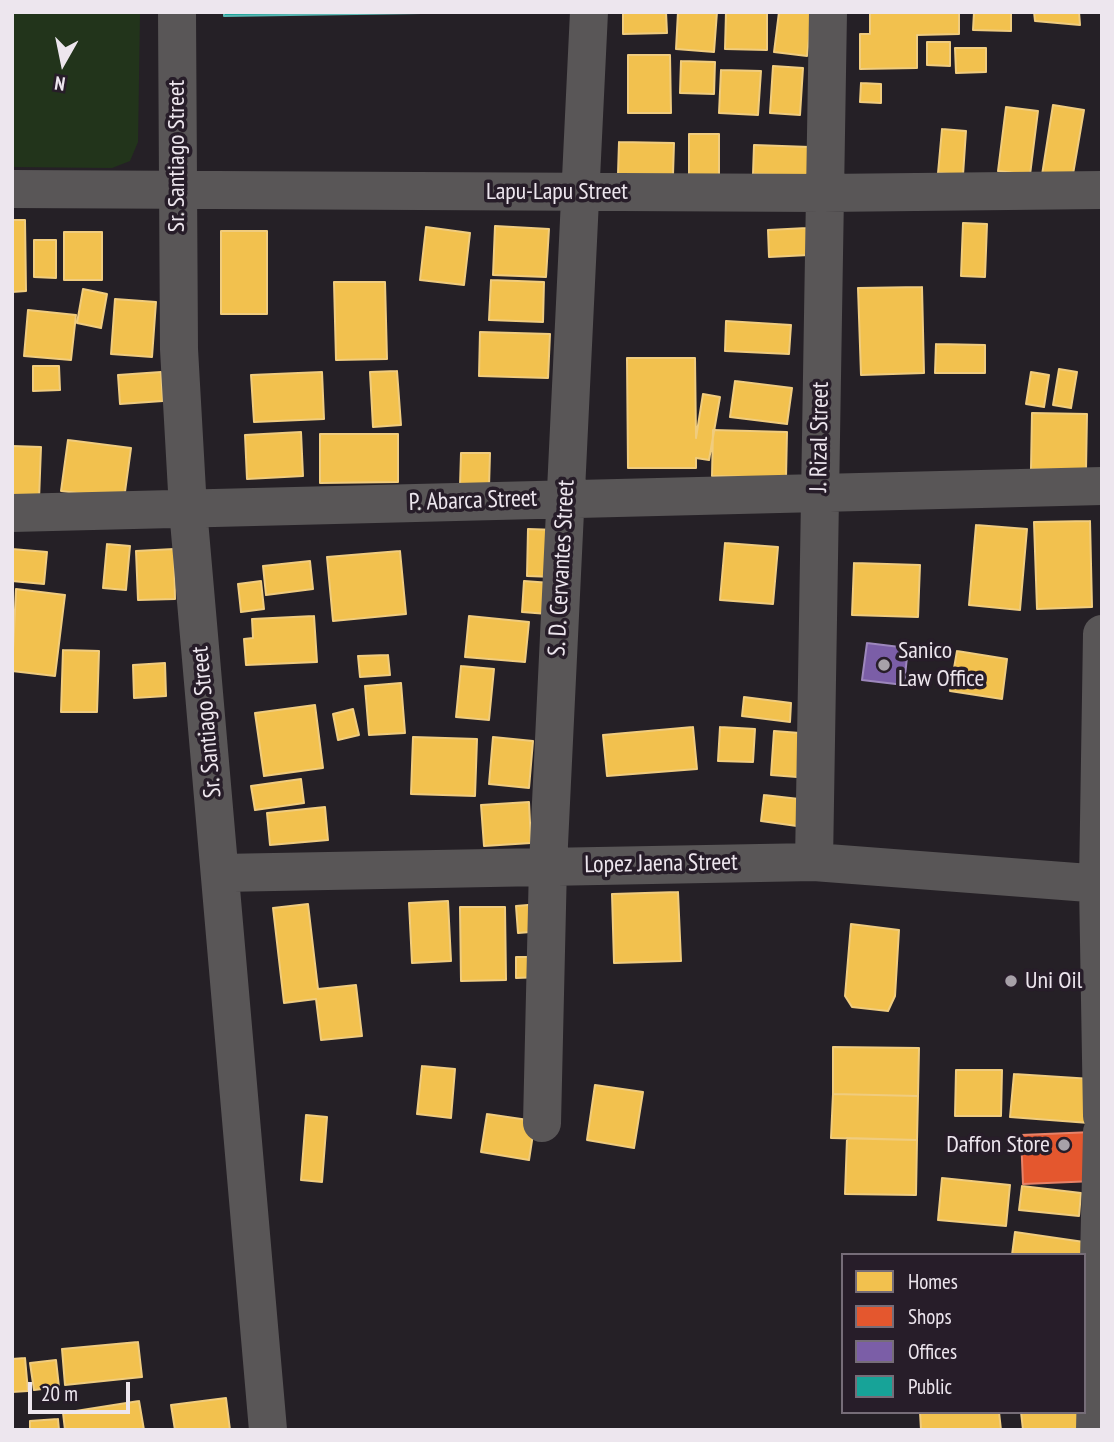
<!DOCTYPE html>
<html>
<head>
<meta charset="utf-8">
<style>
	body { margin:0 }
	#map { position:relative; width:1114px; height:1442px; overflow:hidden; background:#252026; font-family:"PT Sans Narrow",sans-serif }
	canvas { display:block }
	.frame { position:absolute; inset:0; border:14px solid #ede6ee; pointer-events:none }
	.legend { position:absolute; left:841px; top:1253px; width:245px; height:161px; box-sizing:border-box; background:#271d29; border:2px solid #766d78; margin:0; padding:9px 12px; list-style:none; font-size:21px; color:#ede6ee }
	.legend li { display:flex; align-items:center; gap:14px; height:35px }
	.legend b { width:35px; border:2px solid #766d78 }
	.north { position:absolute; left:28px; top:28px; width:70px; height:70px; -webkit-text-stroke:5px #271d29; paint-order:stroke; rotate:189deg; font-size:19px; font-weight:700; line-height:28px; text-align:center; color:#ede6ee }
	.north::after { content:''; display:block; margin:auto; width:24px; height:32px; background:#ede6ee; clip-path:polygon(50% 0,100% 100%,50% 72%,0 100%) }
	.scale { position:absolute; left:28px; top:1382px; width:102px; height:32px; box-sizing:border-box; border:4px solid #ede6ee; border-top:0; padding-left:9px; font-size:21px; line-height:24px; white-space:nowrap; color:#ede6ee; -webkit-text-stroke:5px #271d29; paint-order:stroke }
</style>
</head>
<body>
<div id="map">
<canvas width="1114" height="1442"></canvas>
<div class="frame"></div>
<ul class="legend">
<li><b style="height:19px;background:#f2c14e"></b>Homes</li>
<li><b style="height:19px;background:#e4572e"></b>Shops</li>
<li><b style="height:19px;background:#7b5ea7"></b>Offices</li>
<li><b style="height:19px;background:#17a398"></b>Public</li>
</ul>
<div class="north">N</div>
<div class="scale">20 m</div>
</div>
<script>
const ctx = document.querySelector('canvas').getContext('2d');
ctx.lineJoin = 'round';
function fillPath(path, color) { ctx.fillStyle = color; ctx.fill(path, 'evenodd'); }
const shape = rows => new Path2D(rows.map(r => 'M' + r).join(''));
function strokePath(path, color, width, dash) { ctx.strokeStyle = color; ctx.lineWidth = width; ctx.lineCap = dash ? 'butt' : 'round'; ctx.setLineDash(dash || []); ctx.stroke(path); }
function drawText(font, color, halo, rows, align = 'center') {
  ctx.font = font + ' "PT Sans Narrow",sans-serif'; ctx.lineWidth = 7; ctx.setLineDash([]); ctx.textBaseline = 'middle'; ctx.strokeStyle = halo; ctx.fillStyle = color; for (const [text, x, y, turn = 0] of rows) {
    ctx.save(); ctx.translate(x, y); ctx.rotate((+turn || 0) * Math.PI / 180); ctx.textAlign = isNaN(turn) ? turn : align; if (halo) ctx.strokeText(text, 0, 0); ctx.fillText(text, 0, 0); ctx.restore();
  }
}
fillPath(shape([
	[12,12,140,12,138,142,130,161,112,168,12,167]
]), '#22341b');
const homes = shape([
	[666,12,667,33,623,34,623,13,666,12],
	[678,12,717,12,714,52,676,49,678,12],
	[726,12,767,12,767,50,725,49,726,12],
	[779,12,812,12,807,56,774,52,779,12],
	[870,12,959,12,959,34,917,35,917,68,860,69,860,34,870,34,870,12],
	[974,12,1011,12,1011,31,973,30,974,12],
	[1034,12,1079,12,1080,25,1035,21,1034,12],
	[927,42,950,42,950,66,927,65,927,42],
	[955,48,986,48,986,72,956,73,955,48],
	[628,55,670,55,671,113,628,113,628,55],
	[681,61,715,62,714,94,680,93,681,61],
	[773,66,803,68,800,115,770,113,773,66],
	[721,70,761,71,758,115,719,113,721,70],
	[861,83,881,84,881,103,860,102,861,83],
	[1053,105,1084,110,1072,180,1042,175,1053,105],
	[1006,107,1038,111,1030,175,998,171,1006,107],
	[942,129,966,131,963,175,938,173,942,129],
	[689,134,719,134,719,176,689,176,689,134],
	[619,142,674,143,673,175,618,174,619,142],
	[754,145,810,147,809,176,753,174,754,145],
	[12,220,25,220,26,291,12,292,12,220],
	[963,223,987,224,985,277,961,276,963,223],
	[495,226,549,229,546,277,493,275,495,226],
	[426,227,470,233,464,285,420,280,426,227],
	[807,228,809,255,769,257,768,230,807,228],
	[221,231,267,231,267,314,221,314,221,231],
	[64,232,102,232,102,280,64,280,64,232],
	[34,240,56,240,56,278,34,277,34,240],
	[491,280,544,282,543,322,489,320,491,280],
	[334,282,385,282,387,359,336,360,334,282],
	[922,287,924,373,861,375,858,288,922,287],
	[83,289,107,294,101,328,77,323,83,289],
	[115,299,156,302,152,357,111,354,115,299],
	[28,310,76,315,71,360,24,356,28,310],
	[726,321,791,325,789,354,725,351,726,321],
	[480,332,550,334,548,378,479,376,480,332],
	[936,344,985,345,985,373,935,373,936,344],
	[627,358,695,358,696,438,703,394,720,397,709,460,696,458,696,468,628,468,627,358],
	[33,366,59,366,60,390,33,391,33,366],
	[1059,369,1077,372,1071,408,1053,405,1059,369],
	[397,371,401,425,373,427,370,372,397,371],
	[161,372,163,401,120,404,118,375,161,372],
	[322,372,324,419,254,422,251,375,322,372],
	[1031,372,1049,375,1044,407,1026,404,1031,372],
	[735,381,792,388,787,424,730,417,735,381],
	[1032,413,1087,414,1086,470,1031,469,1032,413],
	[713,430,787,432,786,478,712,476,713,430],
	[301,432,303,476,247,479,245,435,301,432],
	[320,434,398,434,398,482,320,483,320,434],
	[68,440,131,448,124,499,61,491,68,440],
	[12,446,41,447,39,500,12,499,12,446],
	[461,453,490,453,489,487,460,486,461,453],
	[1090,521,1092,607,1037,609,1034,522,1090,521],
	[976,525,1027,529,1020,610,969,605,976,525],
	[528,529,557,530,555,577,527,576,528,529],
	[725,543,778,547,773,604,720,600,725,543],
	[107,544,130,546,126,590,103,588,107,544],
	[12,549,47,552,44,584,12,581,12,549],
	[174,549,175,599,138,600,136,551,174,549],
	[400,551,406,614,333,621,327,557,400,551],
	[310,561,313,589,266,595,263,566,310,561],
	[854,563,920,565,918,617,852,615,854,563],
	[261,581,264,609,241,612,238,584,261,581],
	[524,581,551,583,548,614,522,612,524,581],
	[16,589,65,595,55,676,12,671,16,589],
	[314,616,317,662,246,665,244,639,253,638,252,619,314,616],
	[469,616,529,622,525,662,465,657,469,616],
	[63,650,99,651,97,712,61,712,63,650],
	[957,651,1007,659,1002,699,950,691,957,651],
	[388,655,390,675,360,677,358,656,388,655],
	[165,663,166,696,134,698,133,665,165,663],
	[461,666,494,669,489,720,456,717,461,666],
	[401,683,405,733,369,735,365,686,401,683],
	[744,697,791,703,790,722,742,716,744,697],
	[315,705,323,768,264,776,255,713,315,705],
	[353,709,359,735,338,740,333,714,353,709],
	[693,727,697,769,607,776,603,735,693,727],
	[720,727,755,729,753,762,718,761,720,727],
	[774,731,800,733,797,777,771,775,774,731],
	[413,737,477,739,475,796,411,794,413,737],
	[493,737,533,741,529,788,489,784,493,737],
	[301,779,304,803,255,810,251,786,301,779],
	[764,795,808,800,804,827,761,821,764,795],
	[529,802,531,843,484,846,481,805,529,802],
	[325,807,328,840,270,845,267,813,325,807],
	[678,892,681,961,614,963,612,894,678,892],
	[448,901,451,961,412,963,409,903,448,901],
	[308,904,318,989,356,985,362,1036,321,1040,316,999,284,1003,273,908,308,904],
	[540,904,543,931,518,933,516,906,540,904],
	[460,907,505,907,506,980,461,981,460,907],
	[851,924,899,930,895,996,888,1011,852,1007,845,996,851,924],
	[516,957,542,957,542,977,516,978,516,957],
	[833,1047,919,1048,918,1096,833,1094,833,1047],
	[422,1066,455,1069,451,1118,417,1114,422,1066],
	[956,1070,1002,1070,1001,1116,955,1116,956,1070],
	[1014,1074,1092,1079,1089,1123,1010,1117,1014,1074],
	[595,1085,643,1092,634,1148,587,1140,595,1085],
	[833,1094,918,1096,917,1140,831,1138,833,1094],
	[487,1114,535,1121,529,1160,481,1152,487,1114],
	[306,1115,327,1117,322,1182,301,1180,306,1115],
	[847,1138,917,1140,916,1195,845,1194,847,1138],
	[942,1178,1010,1185,1006,1226,938,1220,942,1178],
	[1022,1186,1081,1193,1079,1216,1019,1210,1022,1186],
	[1015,1232,1084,1242,1082,1255,1012,1255,1015,1232],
	[138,1342,142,1377,65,1385,62,1349,138,1342],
	[25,1358,28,1391,12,1392,12,1359,25,1358],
	[56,1360,59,1387,34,1390,30,1363,56,1360],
	[226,1398,230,1430,175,1430,171,1405,226,1398],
	[139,1401,144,1430,65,1430,63,1413,139,1401],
	[920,1412,999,1412,1001,1430,921,1430,920,1412],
	[1021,1412,1081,1412,1083,1430,1023,1430,1021,1412],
	[58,1419,59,1430,30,1430,30,1421,58,1419]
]);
fillPath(homes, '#f2c14e');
strokePath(homes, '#f0cc7e', 2);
const shops = shape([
	[1093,1132,1095,1181,1023,1184,1021,1135,1093,1132]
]);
fillPath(shops, '#e4572e');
strokePath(shops, '#e78268', 2);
const offices = shape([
	[867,643,908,648,904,685,862,680,867,643]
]);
fillPath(offices, '#7b5ea7');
strokePath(offices, '#9d87bc', 2);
const public = shape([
	[224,12,422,12,422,13,224,16,224,12]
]);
fillPath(public, '#17a398');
strokePath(public, '#57b7b2', 2);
strokePath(shape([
	[177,12,179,349,188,509,268,1430],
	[12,189,823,193,1102,190],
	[12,513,1102,486],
	[1102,634,1098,884,1102,1116],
	[814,862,828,12],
	[220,873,814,862,1102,884],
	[542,1123,548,865,589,12],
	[1095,1430,1102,1132]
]), '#595657', 38);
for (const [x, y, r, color] of [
	[884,665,7,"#a7a1a8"],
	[1011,981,7,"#a7a1a8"],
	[1064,1145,7,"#a7a1a8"]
]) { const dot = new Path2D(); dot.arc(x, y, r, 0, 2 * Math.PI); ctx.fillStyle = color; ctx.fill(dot); strokePath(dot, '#271d29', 2.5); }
drawText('24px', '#ede6ee', '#271d29', [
	["Sr. Santiago Street",177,156,-90],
	["Lapu-Lapu Street",557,192],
	["J. Rizal Street",820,437,-89],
	["P. Abarca Street",473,501,-2],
	["S. D. Cervantes Street",562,568,-87],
	["Sr. Santiago Street",207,722,-95],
	["Lopez Jaena Street",661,864,-1]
]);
drawText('24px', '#ede6ee', '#271d29', [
	["Sanico",898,651],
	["Law Office",898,679],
	["Uni Oil",1025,981],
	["Daffon Store",1050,1145,"right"]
], 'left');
</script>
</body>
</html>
